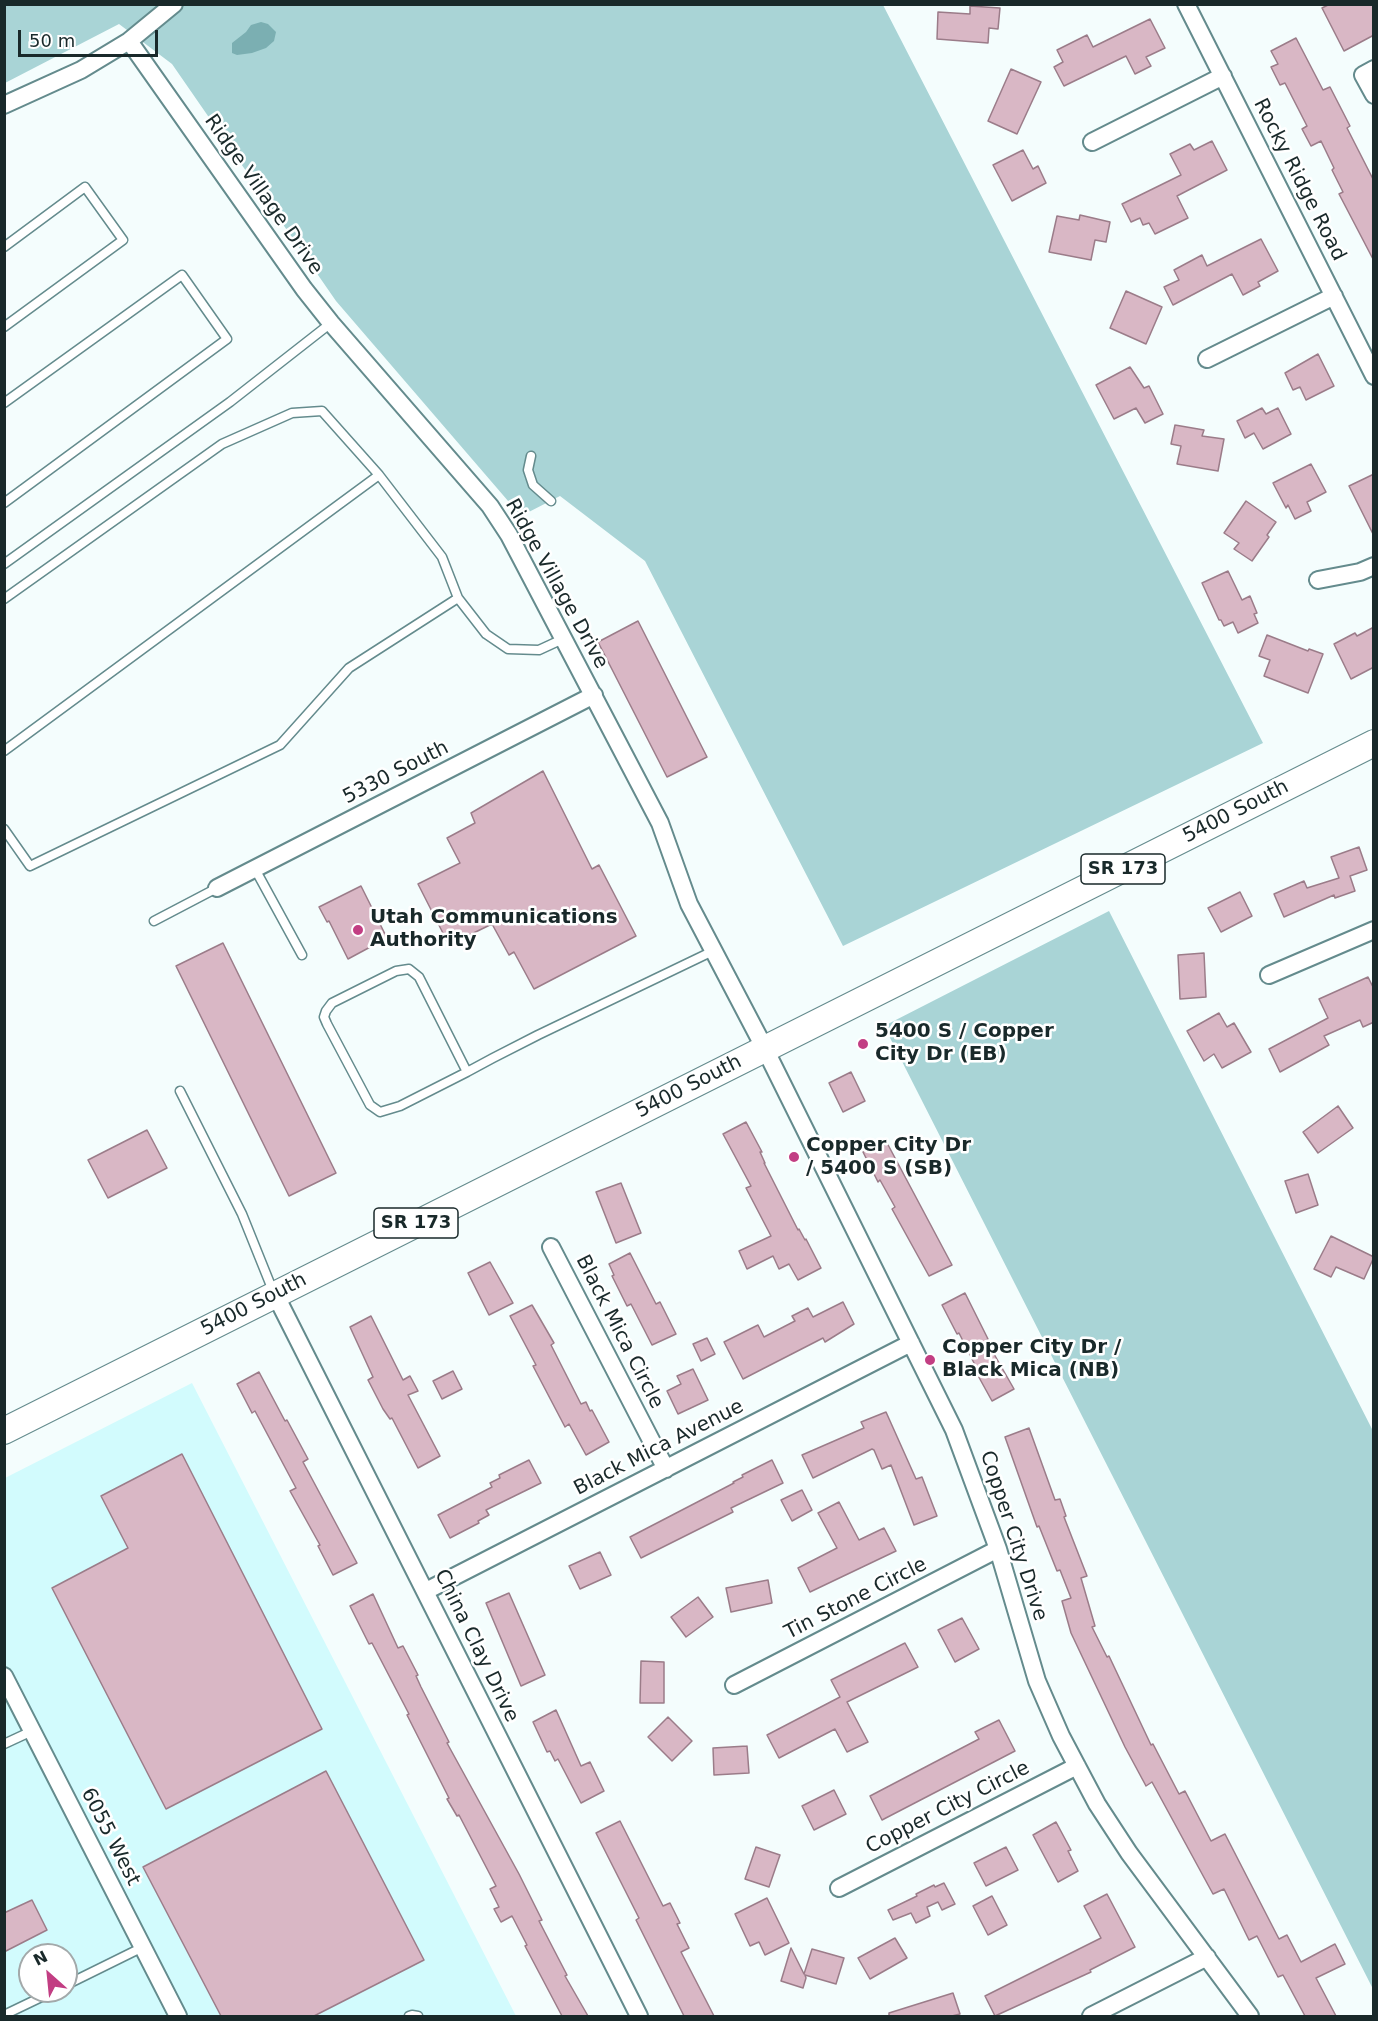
<!DOCTYPE html>
<html>
<head>
<meta charset="utf-8">
<style>
	body { margin:0 }
	#map { position:relative; width:1378px; height:2021px; overflow:hidden; background:#f4fdfd; font-family:"DejaVu Sans",sans-serif }
	canvas { display:block }
	.frame { position:absolute; inset:0; border:6px solid #19292a; pointer-events:none }
	.north { position:absolute; left:18px; top:1943px; width:60px; height:60px; box-sizing:border-box; background:#fff; border:2px solid #a3a9aa; border-radius:50%; rotate:333deg; font-size:16px; font-weight:700; line-height:24px; text-align:center; color:#19292a }
	.north::after { content:''; display:block; margin:auto; width:21px; height:27px; background:#c23e83; clip-path:polygon(50% 0,100% 100%,50% 72%,0 100%) }
	.scale { position:absolute; left:18px; top:30px; width:140px; height:27px; box-sizing:border-box; border:3px solid #19292a; border-top:0; padding-left:8px; font-size:18px; line-height:21px; white-space:nowrap; color:#19292a; -webkit-text-stroke:4px #fff; paint-order:stroke }
</style>
</head>
<body>
<div id="map">
<canvas width="1378" height="2021"></canvas>
<div class="frame"></div>
<div class="north">N</div>
<div class="scale">50 m</div>
</div>
<script>
const ctx = document.querySelector('canvas').getContext('2d');
ctx.lineJoin = 'round';
function fillPath(path, color) { ctx.fillStyle = color; ctx.fill(path, 'evenodd'); }
const shape = rows => new Path2D(rows.map(r => 'M' + r).join(''));
function strokePath(path, color, width, dash) { ctx.strokeStyle = color; ctx.lineWidth = width; ctx.lineCap = dash ? 'butt' : 'round'; ctx.setLineDash(dash || []); ctx.stroke(path); }
function drawText(font, color, halo, rows, align = 'center') {
  ctx.font = font + ' "DejaVu Sans",sans-serif'; ctx.lineWidth = 5; ctx.setLineDash([]); ctx.textBaseline = 'middle'; ctx.strokeStyle = halo; ctx.fillStyle = color; for (const [text, x, y, turn = 0] of rows) {
    ctx.save(); ctx.translate(x, y); ctx.rotate((+turn || 0) * Math.PI / 180); ctx.textAlign = isNaN(turn) ? turn : align; if (halo) ctx.strokeText(text, 0, 0); ctx.fillText(text, 0, 0); ctx.restore();
  }
}
fillPath(shape([
	[192,1383,516,2016,5,2016,5,1478],
	[30,1955,66,1955,66,1991,30,1991]
]), '#d2fbfd');
fillPath(shape([
	[5,5,883,5,1263,743,843,946,645,561,560,496,521,516,336,301,172,64,119,24,5,83],
	[1109,911,1373,1431,1373,1989,884,1026]
]), '#a9d4d6');
fillPath(shape([
	[261,22,268,24,276,32,274,41,266,48,252,53,237,55,232,53,232,43,246,32,251,25]
]), '#7bafb2');
const building = shape([
	[1330,4,1374,4,1374,35,1344,51,1322,8,1330,4],
	[970,6,1000,8,998,29,989,28,988,43,937,39,938,12,970,14,970,6],
	[1150,19,1165,48,1146,57,1151,66,1135,74,1126,56,1064,86,1054,67,1063,62,1057,50,1087,35,1093,47,1150,19],
	[1296,38,1323,90,1330,87,1350,126,1347,128,1374,181,1374,261,1339,194,1343,192,1332,170,1334,168,1321,141,1311,146,1302,129,1307,126,1285,83,1280,85,1271,67,1278,64,1271,51,1296,38],
	[1011,69,1041,82,1017,134,988,121,1011,69],
	[1212,141,1227,170,1177,196,1188,218,1155,234,1149,223,1143,225,1140,218,1131,222,1122,204,1181,175,1170,154,1190,144,1194,150,1212,141],
	[1023,150,1033,169,1038,166,1046,183,1012,201,993,165,1023,150],
	[1080,215,1110,222,1106,242,1095,240,1091,260,1049,252,1057,216,1079,220,1080,215],
	[1261,239,1278,271,1258,282,1260,286,1243,295,1232,274,1173,305,1164,287,1179,280,1174,270,1202,255,1207,266,1261,239],
	[1126,291,1162,307,1146,344,1110,328,1126,291],
	[1318,354,1334,386,1306,400,1300,387,1293,390,1285,373,1318,354],
	[1130,367,1144,388,1149,386,1163,414,1145,423,1136,408,1114,419,1096,385,1130,367],
	[1262,408,1266,414,1278,408,1291,434,1263,449,1254,433,1245,438,1237,421,1262,408],
	[1175,425,1204,430,1202,436,1224,439,1218,471,1177,464,1181,446,1171,444,1175,425],
	[1311,464,1326,492,1307,502,1311,511,1295,519,1288,505,1286,508,1273,483,1311,464],
	[1374,474,1374,536,1349,486,1374,474],
	[1246,501,1276,522,1267,535,1269,537,1252,561,1234,549,1239,543,1224,533,1246,501],
	[1228,571,1242,600,1250,596,1257,613,1254,614,1258,623,1238,633,1233,622,1224,626,1221,620,1219,620,1202,583,1228,571],
	[638,621,707,757,667,777,598,642,638,621],
	[1374,627,1374,667,1351,679,1334,644,1355,633,1357,636,1374,627],
	[1267,635,1308,651,1309,649,1323,654,1308,693,1264,676,1270,660,1259,656,1267,635],
	[543,771,592,869,599,865,636,936,534,989,514,952,509,955,492,924,449,945,418,884,460,863,447,838,475,823,471,813,543,771],
	[1359,847,1367,870,1350,876,1355,891,1335,898,1334,895,1284,917,1274,894,1304,881,1307,888,1339,878,1331,857,1359,847],
	[361,886,387,938,348,959,329,921,327,922,319,907,361,886],
	[1240,892,1252,916,1221,932,1208,908,1240,892],
	[223,943,336,1173,289,1196,176,966,223,943],
	[1204,953,1206,997,1180,999,1178,955,1204,953],
	[1368,977,1374,989,1374,1022,1363,1027,1360,1020,1324,1036,1329,1045,1280,1072,1269,1049,1328,1018,1319,999,1368,977],
	[1219,1013,1227,1027,1234,1023,1251,1052,1222,1068,1214,1054,1204,1061,1187,1031,1219,1013],
	[851,1072,865,1101,843,1112,829,1083,851,1072],
	[1338,1106,1353,1128,1318,1153,1303,1132,1338,1106],
	[746,1122,762,1152,760,1152,765,1163,764,1163,798,1230,799,1229,805,1240,806,1239,821,1268,798,1280,789,1264,779,1269,773,1256,747,1269,739,1251,771,1236,746,1188,751,1186,723,1134,746,1122],
	[147,1130,167,1168,108,1198,88,1160,147,1130],
	[886,1141,952,1265,929,1276,892,1209,895,1207,880,1180,878,1182,863,1152,886,1141],
	[1308,1174,1318,1205,1296,1213,1285,1181,1308,1174],
	[621,1183,641,1233,616,1243,596,1192,621,1183],
	[1331,1236,1374,1257,1364,1279,1336,1267,1331,1277,1314,1269,1331,1236],
	[630,1253,656,1304,660,1302,676,1334,652,1345,631,1304,627,1306,612,1276,614,1275,609,1264,630,1253],
	[490,1262,513,1303,489,1315,468,1273,490,1262],
	[965,1293,988,1339,986,1340,1014,1389,992,1401,976,1372,978,1371,959,1333,957,1334,942,1305,965,1293],
	[843,1302,854,1324,825,1342,823,1338,743,1379,724,1342,758,1325,764,1337,795,1321,792,1316,808,1308,813,1317,843,1302],
	[532,1305,554,1343,551,1345,581,1404,586,1402,590,1411,592,1410,609,1442,586,1455,569,1424,565,1427,533,1366,536,1365,510,1316,532,1305],
	[371,1316,403,1380,410,1376,418,1391,408,1395,440,1456,418,1468,392,1418,390,1419,383,1409,368,1380,373,1377,350,1327,371,1316],
	[707,1338,715,1354,701,1361,693,1344,707,1338],
	[693,1369,708,1400,678,1414,667,1391,681,1384,677,1376,693,1369],
	[453,1371,462,1389,442,1399,433,1381,453,1371],
	[259,1372,285,1421,287,1420,308,1459,303,1462,357,1563,333,1575,318,1546,320,1545,290,1491,296,1488,255,1411,252,1413,237,1384,259,1372],
	[886,1412,916,1479,922,1477,937,1516,914,1525,891,1465,882,1469,874,1450,872,1449,813,1478,802,1455,864,1428,861,1422,886,1412],
	[1029,1428,1055,1500,1060,1499,1066,1516,1064,1517,1087,1576,1081,1578,1095,1626,1092,1627,1107,1657,1109,1656,1151,1745,1153,1744,1179,1794,1185,1791,1211,1841,1225,1834,1279,1939,1287,1935,1301,1962,1335,1944,1345,1964,1316,1978,1336,2016,1305,2016,1283,1975,1278,1977,1257,1936,1249,1940,1224,1889,1213,1894,1152,1782,1146,1786,1125,1747,1071,1633,1062,1601,1071,1598,1060,1570,1057,1571,1039,1526,1037,1527,1005,1437,1029,1428],
	[182,1454,322,1729,166,1809,52,1588,128,1548,101,1496,182,1454],
	[529,1460,541,1483,486,1510,489,1515,478,1521,479,1523,450,1538,438,1515,492,1487,490,1483,500,1478,499,1475,529,1460],
	[772,1460,783,1483,731,1508,733,1512,641,1558,630,1537,734,1483,733,1482,743,1477,742,1475,772,1460],
	[802,1490,812,1510,792,1521,781,1500,802,1490],
	[839,1502,859,1540,884,1528,896,1551,810,1592,798,1568,837,1548,818,1513,839,1502],
	[600,1552,611,1575,580,1589,569,1566,600,1552],
	[768,1580,772,1603,731,1612,726,1588,768,1580],
	[509,1593,545,1675,521,1686,486,1603,509,1593],
	[373,1594,398,1648,403,1646,418,1675,416,1676,421,1687,449,1742,447,1743,519,1874,542,1920,539,1921,567,1975,565,1976,588,2016,562,2016,525,1946,527,1945,512,1916,501,1922,494,1909,499,1907,490,1889,496,1886,459,1815,457,1816,447,1799,449,1798,407,1715,409,1714,372,1643,369,1644,350,1606,373,1594],
	[698,1597,713,1617,686,1637,671,1617,698,1597],
	[962,1618,979,1649,955,1662,938,1630,962,1618],
	[905,1643,918,1667,847,1702,868,1742,847,1752,835,1729,779,1758,767,1735,840,1697,831,1680,905,1643],
	[641,1661,664,1662,664,1703,640,1703,641,1661],
	[556,1710,581,1766,590,1762,604,1791,581,1803,558,1759,555,1761,550,1751,547,1752,533,1722,556,1710],
	[668,1717,692,1741,672,1761,648,1737,668,1717],
	[999,1720,1015,1751,882,1820,870,1796,979,1739,975,1732,999,1720],
	[747,1746,749,1773,714,1775,713,1748,747,1746],
	[326,1771,424,1960,314,2016,221,2016,143,1867,326,1771],
	[834,1790,846,1814,814,1830,802,1806,834,1790],
	[620,1821,663,1906,670,1903,680,1923,677,1924,689,1948,681,1952,714,2016,684,2016,636,1920,639,1918,596,1833,620,1821],
	[1056,1822,1071,1850,1068,1851,1078,1871,1058,1882,1033,1835,1056,1822],
	[756,1847,780,1855,769,1887,745,1879,756,1847],
	[1006,1847,1018,1870,986,1886,974,1863,1006,1847],
	[944,1883,955,1904,942,1910,938,1902,927,1907,930,1916,916,1923,911,1913,893,1920,888,1910,917,1896,916,1894,934,1885,935,1887,944,1883],
	[1107,1894,1135,1947,1090,1970,1091,1972,995,2016,985,1996,1101,1938,1084,1906,1107,1894],
	[992,1896,1007,1925,988,1935,973,1906,992,1896],
	[767,1898,789,1943,765,1955,759,1942,750,1946,735,1914,767,1898],
	[32,1900,47,1930,4,1952,4,1913,32,1900],
	[895,1938,907,1958,870,1979,858,1958,895,1938],
	[791,1948,804,1974,812,1949,844,1958,836,1984,805,1975,806,1978,803,1988,781,1981,791,1948],
	[953,1993,960,2014,952,2016,889,2016,889,2013,953,1993]
]);
fillPath(building, '#d9b7c5');
strokePath(building, '#9b7c89', 1.5);
const lane = shape([
	[4,247,85,187,123,240,4,327],
	[4,403,182,275,227,339,4,503],
	[531,456,528,470,533,485,551,501],
	[4,564,230,402,331,323],
	[458,598,486,634,508,649,539,650,565,638],
	[4,599,222,444,292,413,322,411,379,475,442,557,458,598,349,668,280,745,30,866,4,829],
	[4,751,379,475],
	[255,869,302,955],
	[154,921,217,888],
	[467,1072,419,977,409,969,396,971,332,1003,326,1011,324,1017,327,1024,370,1105,380,1112,400,1106,467,1072,493,1058,538,1035,713,951],
	[180,1091,242,1214,273,1291],
	[4,1744,32,1731],
	[66,1985,143,1947],
	[4,2015,54,1991],
	[409,2016,412,2015,418,2016]
]);
const street = shape([
	[1186,4,1374,376],
	[129,41,304,289,331,323,470,483,490,506,509,535,660,823,689,904,765,1049,954,1430,998,1549,1037,1681,1061,1736,1097,1804,1129,1853,1250,2016],
	[1374,69,1363,75,1374,95],
	[4,105,81,70,129,41,174,4],
	[1092,142,1223,76],
	[1207,359,1334,296],
	[1318,580,1360,572,1374,566],
	[217,888,594,695],
	[1269,975,1374,930],
	[551,1247,666,1469],
	[275,1294,639,2016],
	[426,1591,911,1343],
	[4,1676,178,2016],
	[734,1685,998,1549],
	[839,1888,1077,1766],
	[1091,2016,1207,1957]
]);
const primary = shape([
	[4,1431,1374,743]
]);
strokePath(lane, '#648b8d', 11);
strokePath(street, '#648b8d', 20);
strokePath(primary, '#648b8d', 28);
strokePath(lane, '#fff', 8);
strokePath(street, '#fff', 16);
strokePath(primary, '#fff', 26);
for (const [x, y, r, color] of [
	[358,930,6,"#c23e83"],
	[863,1044,6,"#c23e83"],
	[794,1157,6,"#c23e83"],
	[930,1360,6,"#c23e83"]
]) { const dot = new Path2D(); dot.arc(x, y, r, 0, 2 * Math.PI); ctx.fillStyle = color; ctx.fill(dot); strokePath(dot, '#fff', 2); }
for (const [x, y, w] of [
	[1123,869,84],
	[416,1223,84]
]) { const box = new Path2D(); box.roundRect(x - w / 2, y - 15, w, 30, 4.5); ctx.fillStyle = '#fff'; ctx.fill(box); strokePath(box, '#19292a', 1.5); }
drawText('bold 18px', '#19292a', null, [
	["SR 173",1123,869],
	["SR 173",416,1223]
]);
drawText('20px', '#19292a', '#fff', [
	["Rocky Ridge Road",1299,180,63],
	["Ridge Village Drive",263,195,55],
	["Ridge Village Drive",556,584,61],
	["5330 South",396,773,-27],
	["5400 South",1236,812,-27],
	["5400 South",689,1087,-27],
	["5400 South",254,1305,-27],
	["Black Mica Circle",619,1332,63],
	["Black Mica Avenue",659,1448,-27],
	["Copper City Drive",1013,1536,72],
	["Tin Stone Circle",856,1599,-27],
	["China Clay Drive",476,1646,64],
	["Copper City Circle",948,1808,-27],
	["6055 West",110,1837,63]
]);
drawText('bold 20px', '#19292a', '#fff', [
	["Utah Communications",370,918],
	["Authority",370,941],
	["5400 S / Copper",875,1032],
	["City Dr (EB)",875,1055],
	["Copper City Dr",806,1146],
	["/ 5400 S (SB)",806,1169],
	["Copper City Dr /",942,1348],
	["Black Mica (NB)",942,1371]
], 'left');
</script>
</body>
</html>
